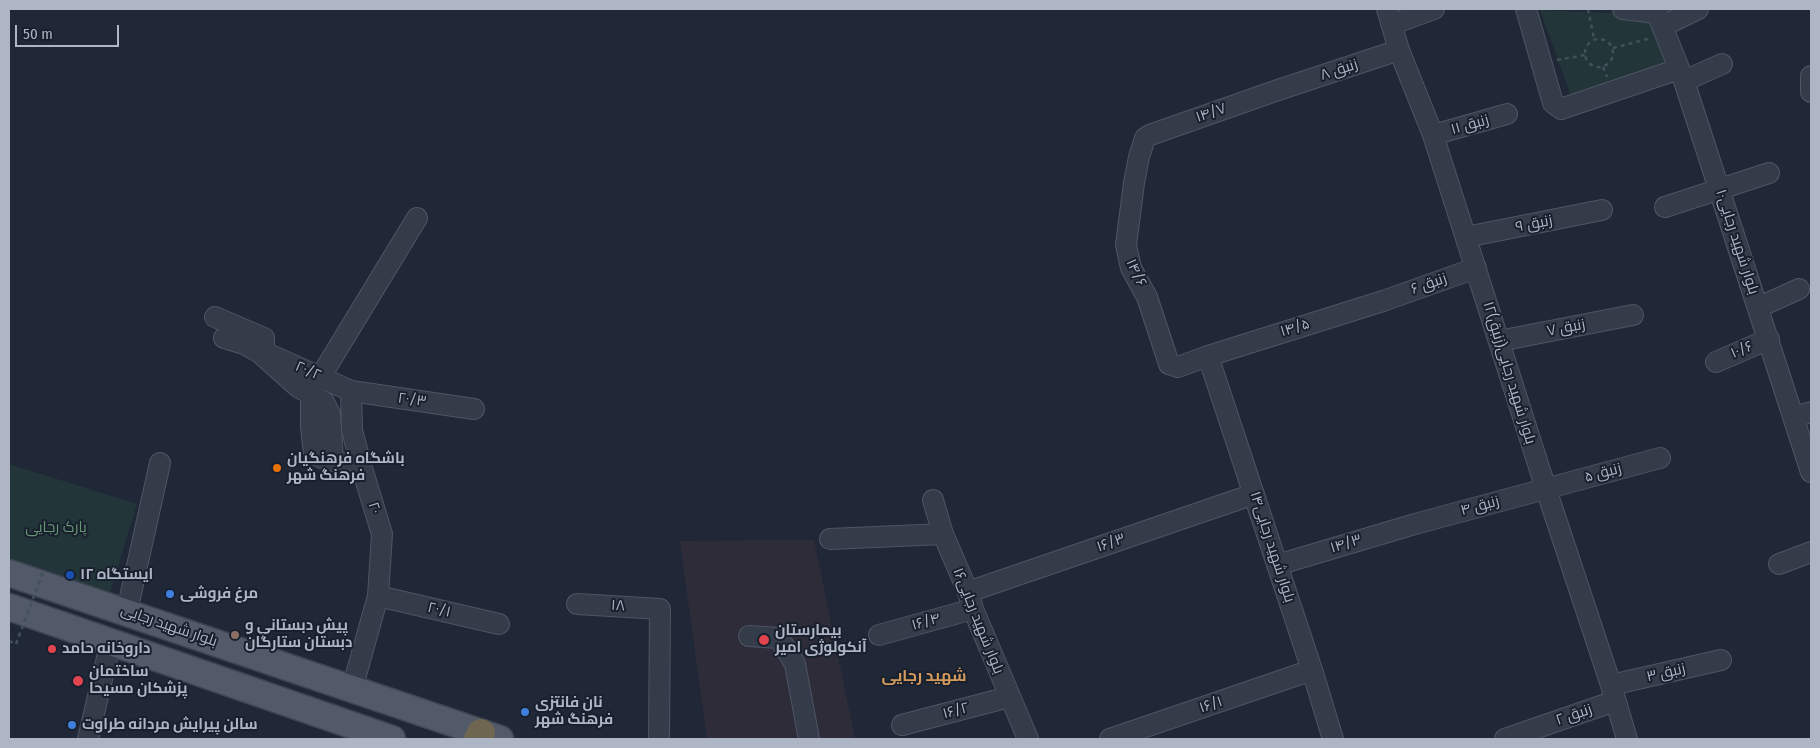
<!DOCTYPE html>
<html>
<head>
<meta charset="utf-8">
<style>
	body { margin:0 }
	#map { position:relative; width:1820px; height:748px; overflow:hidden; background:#202838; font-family:"Fira Sans Condensed",sans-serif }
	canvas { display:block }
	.frame { position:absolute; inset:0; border:10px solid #aeb5c5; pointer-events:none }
	.scale { position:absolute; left:15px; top:25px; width:104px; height:22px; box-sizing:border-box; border:2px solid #aeb5c5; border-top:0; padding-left:6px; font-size:15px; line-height:18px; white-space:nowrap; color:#aeb5c5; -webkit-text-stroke:4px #19202d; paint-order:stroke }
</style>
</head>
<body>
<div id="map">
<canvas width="1820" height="748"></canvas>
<div class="frame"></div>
<div class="scale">50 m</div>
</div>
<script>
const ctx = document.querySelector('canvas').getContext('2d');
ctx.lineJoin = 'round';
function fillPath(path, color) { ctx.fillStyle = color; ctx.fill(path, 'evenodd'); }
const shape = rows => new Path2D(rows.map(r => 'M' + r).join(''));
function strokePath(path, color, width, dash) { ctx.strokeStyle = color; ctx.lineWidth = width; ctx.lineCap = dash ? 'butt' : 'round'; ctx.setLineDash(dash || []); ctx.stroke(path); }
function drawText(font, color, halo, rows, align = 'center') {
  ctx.font = font + ' "Fira Sans Condensed",Cairo,sans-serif'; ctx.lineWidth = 4; ctx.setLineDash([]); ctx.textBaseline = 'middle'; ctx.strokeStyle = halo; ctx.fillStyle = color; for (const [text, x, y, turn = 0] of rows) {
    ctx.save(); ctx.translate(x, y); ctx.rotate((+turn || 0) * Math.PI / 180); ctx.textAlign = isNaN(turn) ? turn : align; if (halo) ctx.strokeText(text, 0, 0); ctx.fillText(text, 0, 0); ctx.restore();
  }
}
fillPath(shape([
	[814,540,855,739,707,739,680,541]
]), '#2f2c3a');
fillPath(shape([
	[1540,10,1652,15,1667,63,1571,96],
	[9,464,137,504,110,593,9,561]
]), '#223539');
const minor = shape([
	[1387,9,1399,50,1433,135,1546,489,1611,685,1627,739],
	[1526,9,1553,103,1561,109,1679,69],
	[1623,9,1657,13],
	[1657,13,1684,81,1811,472],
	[1393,24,1434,9],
	[1663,26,1698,9],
	[1399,50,1278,90,1150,135,1145,138,1139,157,1134,183,1126,245,1131,268,1147,297,1169,364,1178,367,1208,356,1383,301,1476,268],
	[1811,76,1811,92],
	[1684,81,1722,64],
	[1433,135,1507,114],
	[1665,207,1769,173],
	[1466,237,1602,210],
	[1759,307,1799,289],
	[215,317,264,338,264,352,351,391,474,409],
	[224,338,244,344,260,353,298,387,324,402,330,414,333,461],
	[1499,341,1633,315],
	[1208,356,1312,670,1333,739],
	[1716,362,1769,339],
	[321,376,417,218],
	[351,391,352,430,361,465,382,534,378,596,352,689],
	[311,395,311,427,314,454,324,459,344,463],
	[1794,417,1811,412],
	[933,500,943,534,968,592,973,609,1028,739],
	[830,539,943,534],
	[1779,564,1811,552],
	[1277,565,1415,524,1660,458],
	[968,592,1254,494],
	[378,596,499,624],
	[577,604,660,609,659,739],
	[127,611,160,463],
	[879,635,973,609],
	[749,636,779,638,795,664,809,739],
	[1611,685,1721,660],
	[902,725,1009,697],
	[88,739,111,641],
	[1110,739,1312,670],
	[1505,739,1615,701]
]);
const major = shape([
	[9,573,500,739],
	[9,607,392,739]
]);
const highway = shape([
	[478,739,481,733]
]);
strokePath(minor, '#4e5563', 22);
strokePath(major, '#3d4452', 29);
strokePath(highway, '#3b4250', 30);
strokePath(shape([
	[1588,9,1594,39],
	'1585 53a14 14 0 1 1 28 0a14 14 0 1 1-28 0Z',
	[1613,48,1651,38],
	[1557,60,1585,55],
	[1603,67,1607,77],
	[9,641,16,644]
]), '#405257', 2.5, [4, 4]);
strokePath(minor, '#343b49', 20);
strokePath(major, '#525969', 26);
strokePath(highway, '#6f6651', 28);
strokePath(shape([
	[16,644,43,572]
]), '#405257', 2.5, [4, 4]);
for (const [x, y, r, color] of [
	[277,468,5,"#e8710a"],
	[70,575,5,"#1a4fb4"],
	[170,594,5,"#3f7fe0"],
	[235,635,5,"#8d6e63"],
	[764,640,6,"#e0444e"],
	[52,649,5,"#e0444e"],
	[78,681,6,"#e0444e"],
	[525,712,5,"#3f7fe0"],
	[72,725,5,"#3f7fe0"]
]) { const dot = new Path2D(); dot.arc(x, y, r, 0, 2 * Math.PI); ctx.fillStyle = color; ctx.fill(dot); strokePath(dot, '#19202d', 2); }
drawText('15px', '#aeb5c5', '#19202d', [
	["زنبق ۸",1339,70,-18],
	["۱۴/۷",1211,113,-19],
	["زنبق ۱۱",1470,125,-16],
	["زنبق ۹",1534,224,-11],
	["بلوار شهید رجایی۱۰",1737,242,72],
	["۱۴/۶",1136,273,65],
	["زنبق ۶",1429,284,-19],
	["۱۴/۵",1295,328,-17],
	["زنبق ۷",1566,328,-11],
	["۱۰/۶",1742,350,-23],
	["۲۰/۲",308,371,24],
	["۱۲بلوار شهید رجایی(زنبق)",1509,373,73],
	["۲۰/۳",412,400,8],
	["زنبق ۵",1603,473,-15],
	["زنبق ۴",1480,506,-15],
	["۲۰",374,508,73],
	["۱۶/۳",1111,543,-19],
	["۱۴/۳",1346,544,-17],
	["بلوار شهید رجایی۱۴",1272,547,72],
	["۱۸",618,606,3],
	["۲۰/۱",439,610,13],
	["بلوار شهید رجایی۱۶",978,621,68],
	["۱۶/۴",926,622,-16],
	["بلوار شهید رجایی",169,626,19],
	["زنبق ۳",1666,673,-13],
	["۱۶/۱",1211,705,-19],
	["۱۶/۲",956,711,-15],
	["زنبق ۲",1574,715,-19]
]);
drawText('bold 15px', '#aeb5c5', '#19202d', [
	["باشگاه فرهنگیان",287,459],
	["فرهنگ شهر",287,476],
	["ایستگاه ۱۲",80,575],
	["مرغ فروشی",180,594],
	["پیش دبستانی و",245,626],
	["دبستان ستارگان",245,643],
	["بیمارستان",775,631],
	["آنکولوژی امیر",775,648],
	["داروخانه حامد",62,649],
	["ساختمان",89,672],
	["پزشکان مسیحا",89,689],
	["نان فانتزی",535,703],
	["فرهنگ شهر",535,720],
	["سالن پیرایش مردانه طراوت",82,725]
], 'left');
drawText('15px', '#669675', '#19202d', [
	["پارک رجایی",56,528]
]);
drawText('bold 16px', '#d49a5b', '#19202d', [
	["شهید رجایی",924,677]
]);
</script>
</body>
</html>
